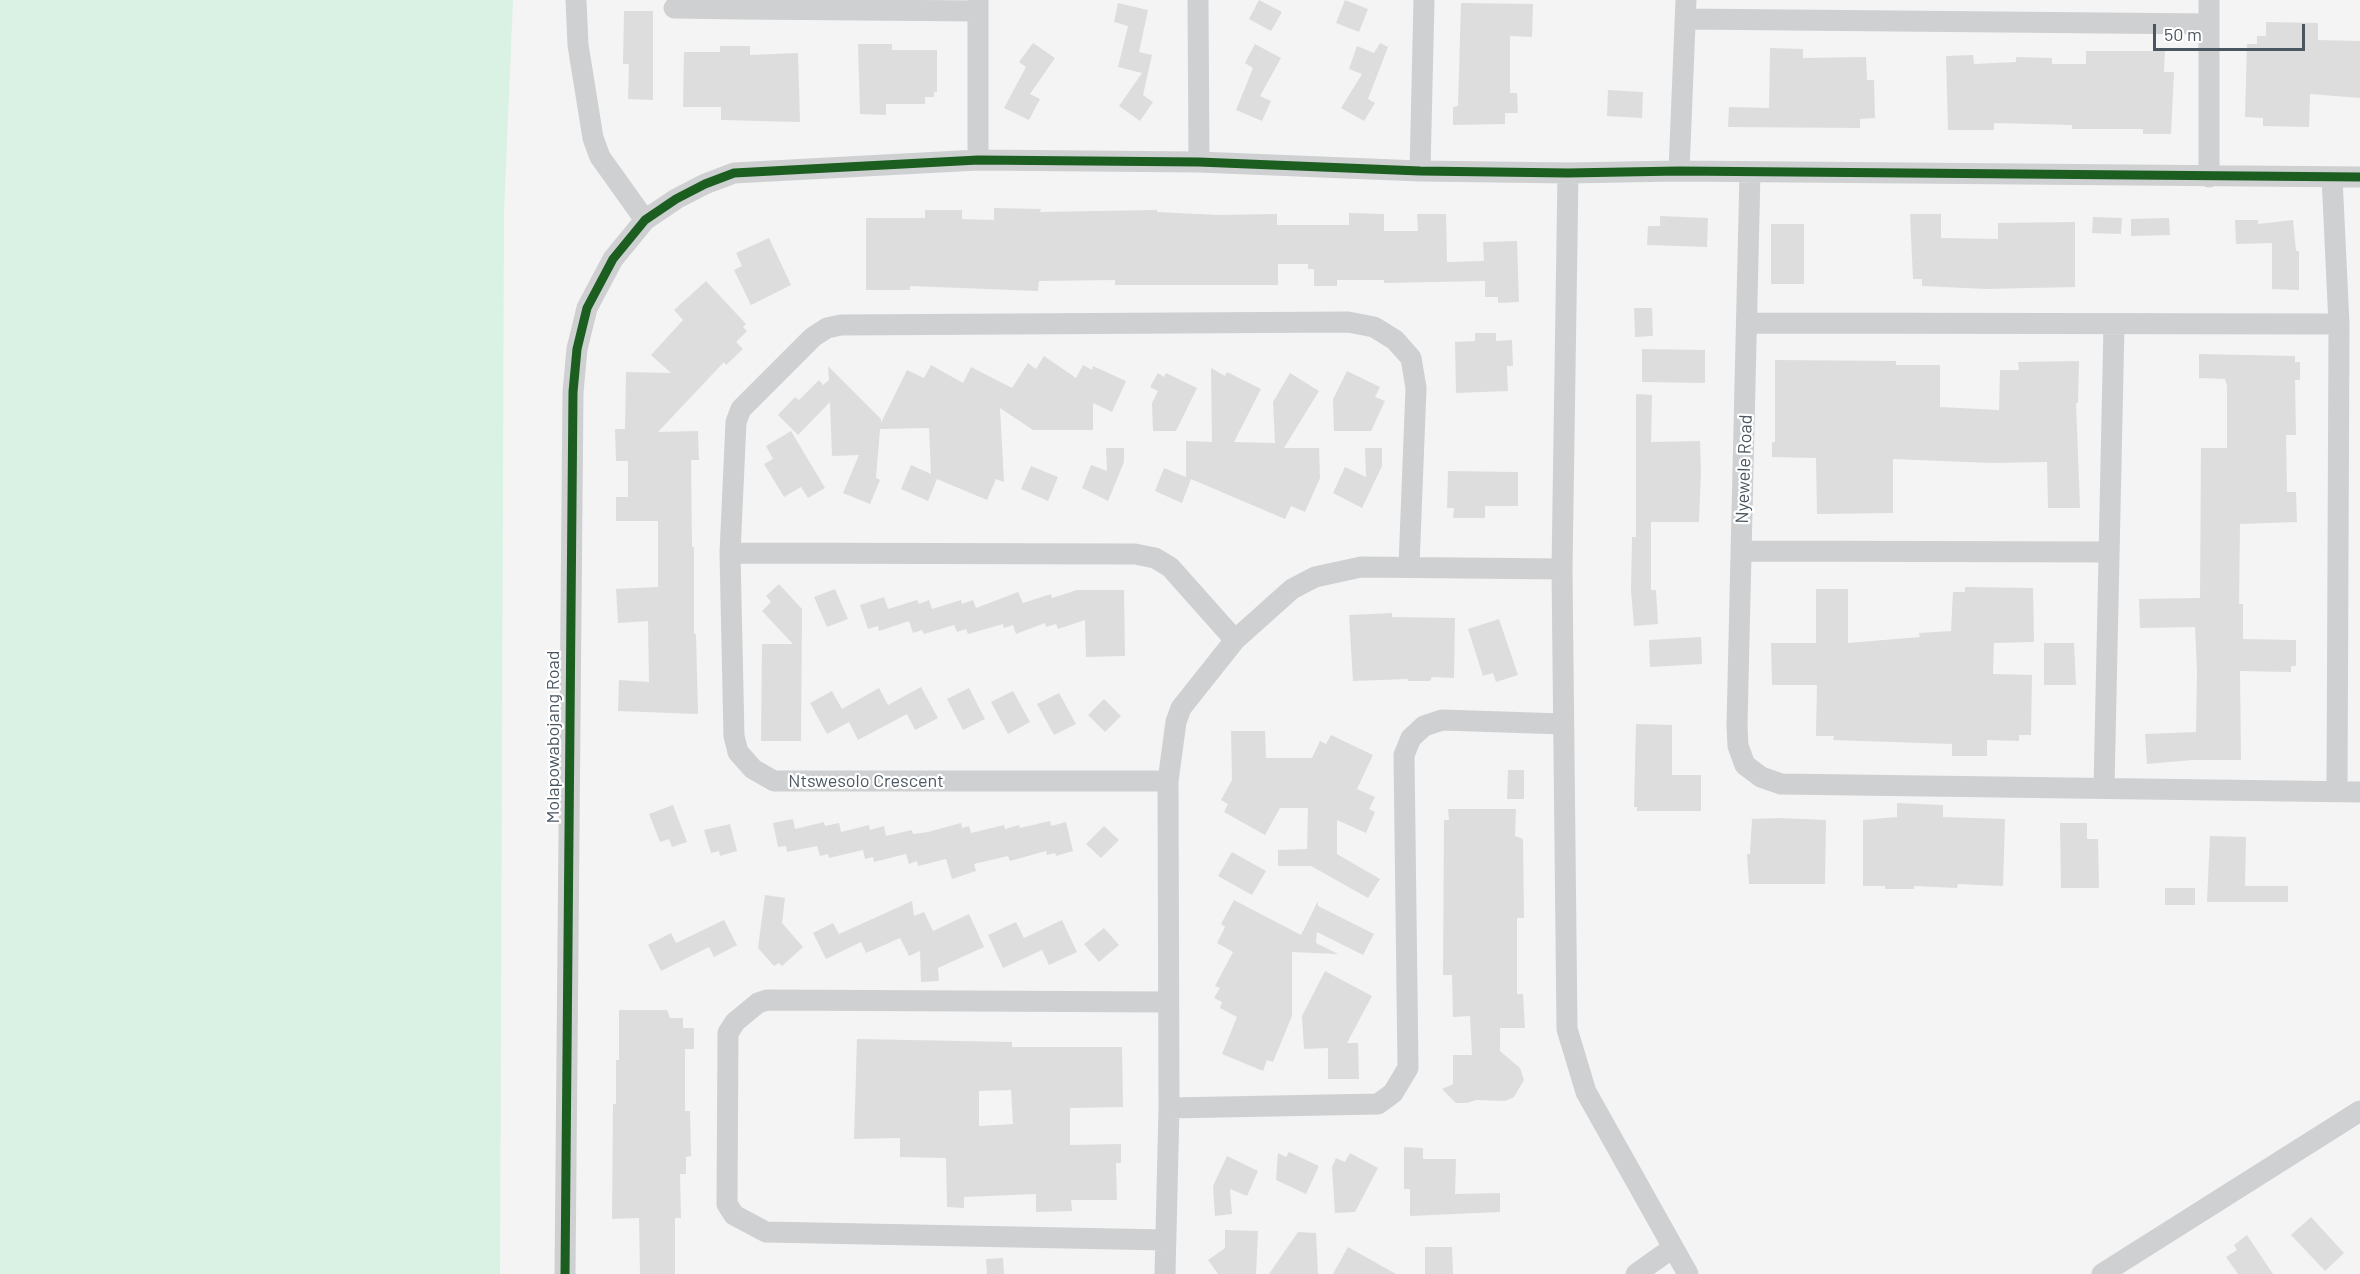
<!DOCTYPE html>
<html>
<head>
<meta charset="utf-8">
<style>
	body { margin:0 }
	#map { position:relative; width:2360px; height:1274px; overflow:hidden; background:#f4f4f4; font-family:Barlow,sans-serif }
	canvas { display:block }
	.scale { position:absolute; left:2153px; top:24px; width:152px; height:27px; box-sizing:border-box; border:3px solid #4a5661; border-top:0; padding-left:8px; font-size:18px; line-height:21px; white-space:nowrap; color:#4a5661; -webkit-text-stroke:4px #fff; paint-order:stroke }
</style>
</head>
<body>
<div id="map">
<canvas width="2360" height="1274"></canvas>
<div class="scale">50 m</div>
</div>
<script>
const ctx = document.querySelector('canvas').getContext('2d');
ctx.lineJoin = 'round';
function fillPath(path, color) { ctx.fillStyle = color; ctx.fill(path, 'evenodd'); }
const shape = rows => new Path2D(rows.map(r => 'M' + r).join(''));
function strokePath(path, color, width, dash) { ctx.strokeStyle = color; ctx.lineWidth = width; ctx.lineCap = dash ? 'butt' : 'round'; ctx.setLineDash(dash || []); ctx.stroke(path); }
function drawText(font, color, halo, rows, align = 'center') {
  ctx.font = font + ' Barlow,sans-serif'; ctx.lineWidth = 4.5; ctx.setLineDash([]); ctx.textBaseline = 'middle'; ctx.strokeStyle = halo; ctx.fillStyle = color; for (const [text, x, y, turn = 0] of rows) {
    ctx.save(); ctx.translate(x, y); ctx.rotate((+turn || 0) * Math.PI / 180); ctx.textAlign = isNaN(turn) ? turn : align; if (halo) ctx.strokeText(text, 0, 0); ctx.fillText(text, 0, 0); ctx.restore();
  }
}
fillPath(shape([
	[0,0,513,0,504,214,500,1274,0,1274]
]), '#d9f2e3');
fillPath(shape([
	[1259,0,1282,12,1271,31,1249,19],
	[1345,0,1368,9,1359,32,1336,23],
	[1118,3,1148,10,1139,52,1152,55,1143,95,1153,102,1140,121,1119,106,1142,73,1118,67,1128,26,1114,22],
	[1461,3,1533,4,1532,37,1510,36,1510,93,1517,93,1518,113,1505,113,1505,124,1453,125,1453,107,1458,106],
	[624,11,653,11,653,100,628,99,629,64,623,64],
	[2266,22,2318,23,2318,40,2360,41,2360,98,2310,94,2309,127,2263,126,2263,118,2245,117,2247,44,2257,44,2257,36,2266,36],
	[1033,43,1055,58,1030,94,1040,99,1029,120,1004,108,1026,67,1019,62],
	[1380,43,1388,47,1368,99,1375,103,1364,121,1341,108,1362,74,1349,69,1357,46,1374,53],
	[858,44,892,44,892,50,937,50,937,92,934,92,934,97,925,97,925,104,886,104,886,115,860,114],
	[1255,44,1281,58,1260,96,1271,101,1262,121,1236,110,1253,68,1245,63],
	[720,46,750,46,750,55,798,53,800,122,721,120,721,107,683,107,684,52,720,52],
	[1770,48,1803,49,1803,58,1866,57,1867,80,1874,80,1875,118,1860,119,1860,128,1728,127,1729,107,1769,108],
	[2086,51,2165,51,2164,72,2174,72,2171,134,2143,134,2143,129,2072,129,2072,125,1994,123,1994,130,1948,130,1946,56,1973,55,1974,64,2016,62,2016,57,2052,58,2052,64,2086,64],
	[1608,90,1643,92,1642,118,1607,116],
	[994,208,1041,209,1040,212,1157,210,1157,212,1219,215,1277,214,1277,225,1349,225,1349,213,1384,214,1384,231,1418,231,1417,214,1446,214,1447,262,1484,261,1483,242,1517,241,1519,302,1498,303,1498,297,1485,297,1485,281,1384,283,1384,280,1337,280,1337,286,1314,286,1314,269,1308,269,1308,264,1278,264,1278,285,1115,285,1115,280,1039,281,1038,291,910,286,910,290,866,290,866,218,925,218,925,210,962,210,962,219,994,220],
	[1910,214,1941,214,1941,238,1998,239,1998,223,2075,222,2075,287,1987,289,1922,286,1922,279,1913,279],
	[1660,216,1708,218,1707,247,1647,245,1648,226,1660,226],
	[2093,217,2122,218,2121,234,2092,233],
	[2169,218,2170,235,2131,236,2131,219],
	[2235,220,2258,220,2258,224,2293,220,2296,251,2299,251,2299,290,2272,289,2272,243,2236,244],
	[1771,224,1804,224,1804,284,1771,284],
	[769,238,791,285,751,305,734,270,742,266,736,253],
	[706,281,746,324,743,327,747,331,736,342,743,349,726,365,724,362,658,432,698,431,699,460,691,460,692,547,694,547,694,634,696,634,698,714,618,711,619,680,649,682,648,621,618,623,616,589,658,587,658,521,616,521,616,497,628,497,628,461,616,461,615,429,625,429,626,372,671,373,651,355,683,320,674,310],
	[1634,308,1652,308,1653,336,1635,337],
	[1475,333,1496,333,1496,341,1512,340,1513,366,1507,366,1508,391,1456,393,1455,342,1475,341],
	[1642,349,1705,350,1705,383,1642,382],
	[2199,354,2295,356,2295,362,2300,362,2300,380,2295,380,2296,435,2286,435,2287,492,2296,492,2297,522,2240,524,2239,604,2243,604,2243,639,2296,640,2296,666,2291,666,2291,672,2240,671,2241,760,2192,760,2147,764,2145,734,2196,732,2197,672,2195,627,2140,628,2139,599,2200,598,2201,448,2227,448,2227,386,2225,379,2199,378],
	[1044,356,1076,378,1083,365,1092,370,1093,366,1126,381,1112,412,1093,403,1093,430,1033,430,1000,408,1004,482,996,479,987,500,937,479,928,501,901,489,911,465,931,474,929,428,880,429,876,478,880,480,870,504,843,493,859,455,832,456,830,402,798,435,778,415,795,397,799,400,819,380,823,385,829,380,828,366,881,419,881,423,907,370,924,378,931,365,963,383,971,367,1012,388,1028,363,1036,369],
	[1775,360,1896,361,1896,365,1940,365,1940,407,1999,410,2000,370,2019,370,2018,362,2079,361,2078,403,2076,403,2080,508,2048,508,2047,462,1992,463,1893,459,1893,513,1817,514,1816,458,1772,457,1772,442,1775,442],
	[1211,368,1225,376,1227,372,1261,389,1234,442,1275,443,1273,402,1290,373,1319,391,1284,448,1319,448,1320,478,1305,512,1291,506,1285,519,1191,479,1182,503,1155,491,1164,468,1186,477,1186,441,1212,442],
	[1347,371,1380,387,1375,397,1385,401,1371,431,1334,431,1333,399],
	[1158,373,1164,377,1166,373,1197,388,1176,431,1153,431,1152,403,1158,391,1150,387],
	[1636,394,1652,395,1651,442,1700,441,1701,471,1699,522,1651,522,1651,590,1656,590,1658,624,1634,626,1631,591,1632,537,1636,537],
	[791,431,825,488,808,498,801,487,784,497,764,464,773,459,766,446],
	[1106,448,1124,448,1124,462,1108,501,1082,488,1091,465,1107,471],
	[1365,448,1382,448,1382,466,1362,508,1333,493,1345,467,1366,477],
	[1031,466,1058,477,1048,501,1021,489],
	[1448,471,1518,472,1518,506,1485,506,1485,518,1453,518,1454,508,1447,508],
	[779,584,802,609,801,741,761,741,762,644,793,644,762,611,771,602,766,596],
	[1965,587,2033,588,2034,642,1994,643,1993,674,2032,675,2031,735,2019,735,2019,741,1987,740,1987,756,1952,756,1952,744,1833,740,1834,736,1816,736,1817,685,1772,685,1771,643,1816,643,1816,589,1848,589,1848,643,1920,637,1919,633,1951,631,1953,592,1965,592],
	[835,589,848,619,827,627,814,597],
	[1077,590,1124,590,1125,656,1086,657,1085,620,1058,629,1056,624,1046,627,1045,623,1016,634,1013,625,1004,628,1003,624,968,634,966,629,957,632,954,625,924,634,922,630,913,633,909,621,879,631,878,626,868,629,860,605,884,597,888,609,917,600,919,604,929,600,932,609,961,600,962,604,973,600,976,608,1018,592,1023,603,1051,594,1052,598],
	[1392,613,1392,617,1455,618,1454,678,1432,677,1430,681,1408,681,1408,679,1353,681,1349,615],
	[1499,619,1518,675,1496,682,1493,673,1483,676,1468,629],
	[1701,637,1702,664,1650,667,1649,640],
	[2044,643,2074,643,2076,685,2044,685],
	[921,687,938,718,915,730,907,714,858,740,849,722,827,734,810,703,832,691,842,709,879,688,888,705],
	[969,688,985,719,963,730,947,699],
	[1013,691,1030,722,1008,734,991,702],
	[1059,693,1076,724,1054,735,1037,704],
	[1104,699,1121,716,1105,732,1088,715],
	[1636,724,1672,725,1672,775,1701,775,1701,811,1637,811,1637,807,1634,807],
	[1231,731,1265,731,1266,758,1312,758,1320,741,1326,744,1331,735,1373,755,1357,789,1375,797,1369,809,1375,812,1366,833,1337,820,1337,854,1380,879,1368,898,1311,866,1278,866,1278,850,1307,849,1308,808,1280,808,1265,835,1224,812,1228,804,1221,800,1232,780],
	[1508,770,1524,770,1524,799,1507,799],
	[1897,803,1943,805,1943,817,2005,819,2003,886,1958,884,1957,888,1914,886,1914,889,1885,889,1885,886,1863,886,1863,820,1897,817],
	[673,805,687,842,672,847,669,839,660,842,649,814],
	[1448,809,1516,809,1515,836,1523,839,1524,918,1517,918,1517,994,1523,994,1525,1028,1500,1028,1500,1051,1520,1068,1524,1080,1514,1097,1505,1101,1476,1100,1467,1103,1456,1103,1442,1089,1453,1084,1453,1055,1472,1055,1470,1016,1453,1017,1452,975,1443,975,1444,820,1449,820],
	[1778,818,1826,820,1825,884,1749,884,1747,854,1750,854,1752,819],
	[793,819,795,829,824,822,825,826,839,823,841,832,869,825,870,830,884,826,886,836,912,830,913,834,928,832,961,823,962,828,969,826,971,833,1004,825,1005,829,1019,825,1020,828,1050,821,1051,826,1066,822,1073,851,1056,856,1055,853,1047,855,1046,851,1010,861,1008,856,974,864,976,871,952,879,946,859,918,866,917,861,909,864,906,854,874,862,873,857,865,859,863,850,829,858,828,854,820,856,817,846,787,852,786,846,778,847,773,823],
	[2060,823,2087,823,2087,839,2098,839,2099,888,2061,888],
	[730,824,737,851,720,856,719,851,711,853,704,830],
	[1104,826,1119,840,1101,858,1086,844],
	[2210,836,2246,837,2245,886,2288,886,2288,902,2207,902],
	[1232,852,1266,871,1252,895,1218,876],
	[2165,888,2195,888,2195,905,2165,905],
	[765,895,785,898,782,923,803,947,782,966,779,963,774,966,758,948],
	[1234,900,1301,935,1318,901,1318,906,1374,934,1363,955,1317,932,1316,943,1338,954,1292,952,1292,1016,1273,1062,1267,1060,1263,1071,1222,1054,1237,1017,1220,1008,1222,1002,1214,998,1220,988,1215,986,1233,952,1217,943,1225,927,1221,924],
	[912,901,914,916,924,912,933,931,969,914,984,947,938,968,939,981,921,982,920,951,909,956,900,938,866,953,861,942,826,959,813,933,833,923,839,934],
	[724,920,737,945,714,957,709,947,661,971,648,945,671,933,676,943],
	[1062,920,1077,952,1049,965,1042,950,1003,968,988,935,1016,922,1024,938],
	[1104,928,1119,945,1099,962,1084,944],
	[1325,971,1372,996,1347,1043,1358,1043,1359,1079,1328,1079,1328,1048,1304,1049,1302,1016],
	[619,1010,667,1010,670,1018,683,1018,683,1028,694,1028,694,1049,685,1049,685,1111,690,1111,691,1156,686,1157,686,1174,680,1174,681,1218,675,1218,675,1274,640,1274,639,1218,612,1219,613,1104,616,1104,616,1060,619,1060],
	[857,1039,1012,1042,1012,1047,1122,1047,1123,1107,1070,1108,1070,1145,1121,1144,1121,1163,1116,1163,1117,1200,1071,1200,1072,1211,1036,1212,1036,1194,964,1197,964,1208,947,1207,946,1158,900,1157,900,1138,854,1139],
	[1011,1090,1013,1124,979,1126,979,1091],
	[1404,1147,1423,1148,1423,1159,1456,1159,1455,1194,1500,1193,1500,1212,1410,1216,1410,1189,1404,1189],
	[1289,1152,1319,1166,1306,1194,1276,1180,1278,1153,1286,1157],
	[1350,1153,1378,1168,1355,1212,1335,1213,1332,1167,1336,1158,1345,1162],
	[1227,1156,1258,1171,1247,1196,1230,1189,1232,1214,1215,1216,1213,1186],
	[2311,1217,2344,1253,2325,1271,2291,1235],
	[1225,1230,1258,1231,1256,1274,1218,1274,1208,1260,1225,1248],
	[1298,1232,1316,1233,1318,1274,1269,1274],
	[2247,1235,2273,1274,2238,1274,2226,1257,2237,1250,2234,1245],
	[1348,1247,1396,1274,1333,1274],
	[1425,1247,1452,1247,1453,1274,1425,1274],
	[1003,1258,1004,1274,987,1274,986,1259]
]), '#ddddde');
strokePath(shape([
	[576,0,578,45,593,138,600,157,645,220],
	[742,0,742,9,978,11],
	[1198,0,1199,162],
	[2209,0,2209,177],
	[674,8,742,9],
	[1686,19,2209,24],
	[978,160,978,0],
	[1420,171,1424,0],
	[1679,171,1686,0],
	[1750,172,1737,725,1738,746,1745,765,1761,777,1781,784,2360,792],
	[1568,173,1562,569,1567,1029,1586,1092,1688,1274],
	[2332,177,2339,324,2337,790],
	[1748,323,2339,324],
	[1741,551,2109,552],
	[730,553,1135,554,1155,558,1170,567,1235,640],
	[1168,781,774,781,753,769,738,752,734,736,730,553,736,422,741,409,813,337,827,328,841,325,1348,322,1374,327,1395,340,1411,358,1416,388,1409,566],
	[2104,788,2114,325],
	[1169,1108,1378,1104,1393,1093,1408,1068,1404,755,1411,738,1424,726,1442,720,1563,724],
	[1166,1240,766,1232,734,1215,727,1204,728,1033,735,1022,758,1003,767,1000,1167,1002],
	[565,1274,573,392,577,349,587,308,613,259,645,220,676,199,705,184,734,173,978,160,1199,162,1420,171,1568,173,1679,171,2360,177],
	[1165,1274,1169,1108,1168,781,1176,722,1181,708,1235,640,1292,589,1315,577,1361,567,1562,569],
	[1636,1274,1671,1249],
	[2102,1274,2360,1111]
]), '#ced0d2', 21);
strokePath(shape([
	[565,1274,573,392,577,349,587,308,613,259,645,220,676,199,705,184,734,173,978,160,1199,162,1420,171,1568,173,1679,171,2360,177]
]), '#1b5e20', 9);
drawText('18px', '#4a5661', '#fff', [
	["Nyewele Road",1744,469,-88],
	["Molapowabojang Road",553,737,-90],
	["Ntswesolo Crescent",866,781]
]);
</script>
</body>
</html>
